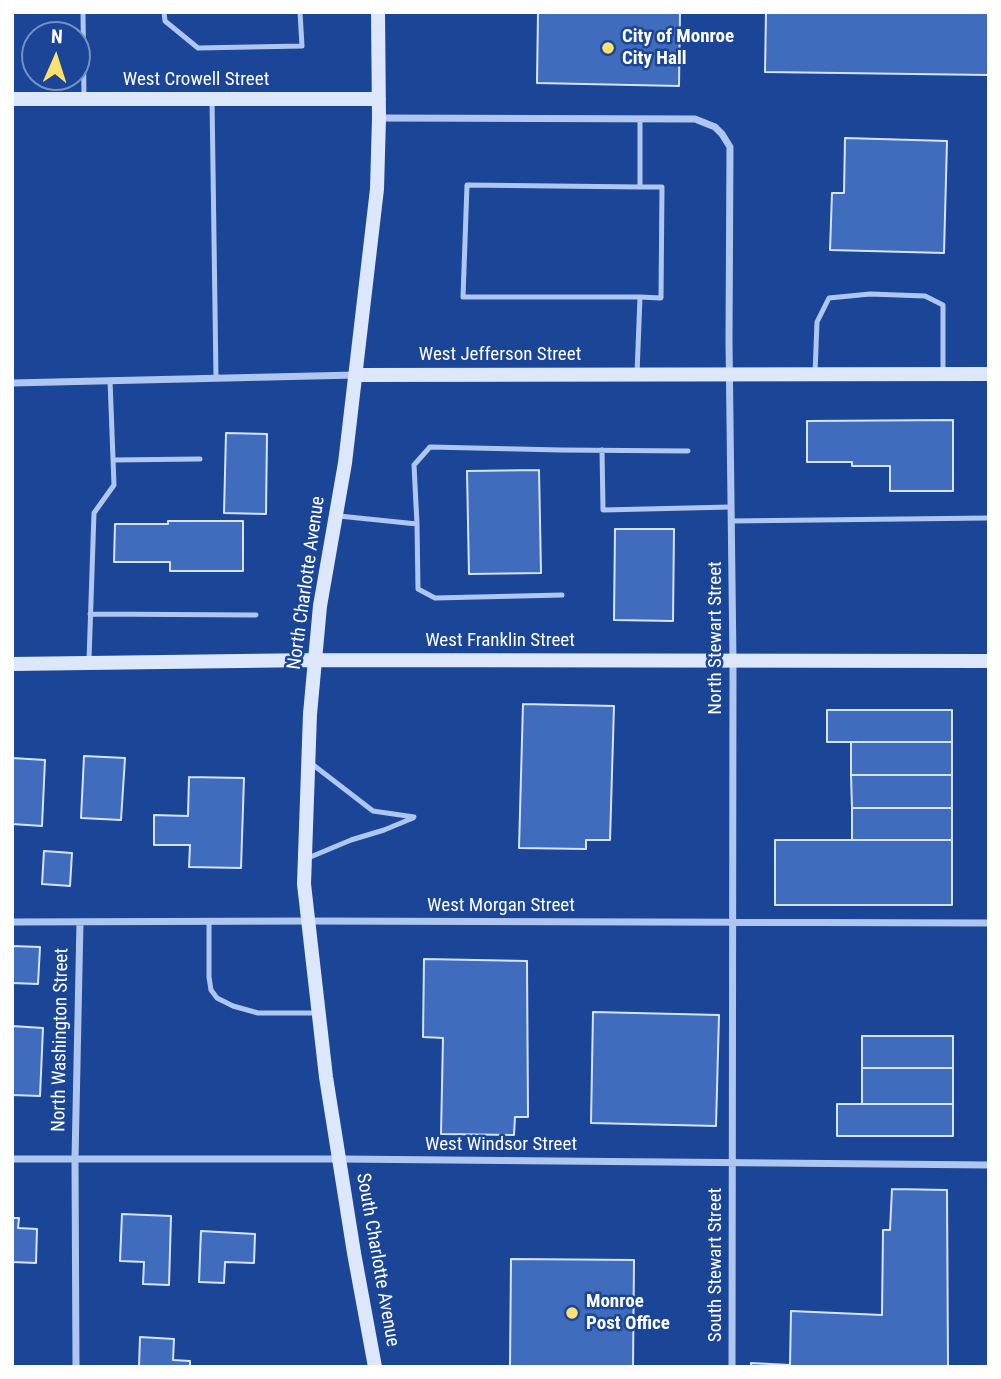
<!DOCTYPE html>
<html>
<head>
<meta charset="utf-8">
<style>
	body { margin:0 }
	#map { position:relative; width:1001px; height:1379px; overflow:hidden; background:#1b4697; font-family:"Roboto Condensed",sans-serif }
	canvas { display:block }
	.frame { position:absolute; inset:0; border:14px solid #fff; pointer-events:none }
	.north { position:absolute; left:21px; top:21px; width:70px; height:70px; box-sizing:border-box; background:#1b4697; border:2px solid #7690c1; border-radius:50%; rotate:3deg; font-size:19px; font-weight:700; line-height:28px; text-align:center; color:#fff }
	.north::after { content:''; display:block; margin:auto; width:24px; height:32px; background:#ffe26e; clip-path:polygon(50% 0,100% 100%,50% 72%,0 100%) }
</style>
</head>
<body>
<div id="map">
<canvas width="1001" height="1379"></canvas>
<div class="frame"></div>
<div class="north">N</div>
</div>
<script>
const ctx = document.querySelector('canvas').getContext('2d');
ctx.lineJoin = 'round';
function fillPath(path, color) { ctx.fillStyle = color; ctx.fill(path, 'evenodd'); }
const shape = rows => new Path2D(rows.map(r => 'M' + r).join(''));
function strokePath(path, color, width, dash) { ctx.strokeStyle = color; ctx.lineWidth = width; ctx.lineCap = dash ? 'butt' : 'round'; ctx.setLineDash(dash || []); ctx.stroke(path); }
function drawText(font, color, halo, rows, align = 'center') {
  ctx.font = font + ' "Roboto Condensed",sans-serif'; ctx.lineWidth = 5; ctx.setLineDash([]); ctx.textBaseline = 'middle'; ctx.strokeStyle = halo; ctx.fillStyle = color; for (const [text, x, y, turn = 0] of rows) {
    ctx.save(); ctx.translate(x, y); ctx.rotate((+turn || 0) * Math.PI / 180); ctx.textAlign = isNaN(turn) ? turn : align; if (halo) ctx.strokeText(text, 0, 0); ctx.fillText(text, 0, 0); ctx.restore();
  }
}
const building = shape([
	[538,12,680,12,679,86,537,83,538,12],
	[766,12,989,12,989,75,765,72,766,12],
	[845,138,947,141,944,253,830,250,832,193,844,193,845,138],
	[953,420,953,491,890,491,890,466,852,466,852,462,807,462,807,421,953,420],
	[226,433,267,434,266,514,224,513,226,433],
	[539,470,541,573,469,574,467,471,539,470],
	[168,521,243,521,243,571,170,571,170,562,114,562,115,524,168,524,168,521],
	[615,529,674,529,673,621,614,620,615,529],
	[523,704,614,706,610,840,586,840,586,849,519,848,523,704],
	[827,710,952,710,952,742,827,742,827,710],
	[851,742,952,742,952,775,851,775,851,742],
	[84,756,125,758,121,820,81,818,84,756],
	[12,758,45,760,42,826,12,824,12,758],
	[851,775,952,775,952,808,852,808,851,775],
	[189,777,244,778,241,868,189,867,190,845,154,845,154,815,188,816,189,777],
	[852,808,952,808,952,840,852,840,852,808],
	[775,840,952,840,952,905,775,905,775,840],
	[44,851,72,853,70,886,42,884,44,851],
	[12,946,40,947,38,984,12,983,12,946],
	[424,959,527,961,528,1117,515,1117,514,1135,441,1134,443,1038,423,1037,424,959],
	[593,1012,719,1015,716,1126,591,1123,593,1012],
	[12,1026,43,1028,40,1096,12,1095,12,1026],
	[862,1036,953,1036,953,1068,862,1068,862,1036],
	[862,1068,953,1068,953,1104,862,1104,862,1068],
	[837,1104,953,1104,953,1136,837,1136,837,1104],
	[892,1189,947,1190,948,1367,751,1367,751,1363,790,1365,791,1311,882,1315,883,1230,890,1230,892,1189],
	[122,1214,171,1216,169,1285,143,1284,144,1262,120,1261,122,1214],
	[12,1218,19,1218,18,1228,37,1229,36,1263,12,1262,12,1218],
	[201,1231,255,1234,254,1263,225,1262,224,1283,199,1282,201,1231],
	[511,1259,634,1260,633,1367,510,1367,511,1259],
	[140,1337,174,1339,173,1360,190,1361,190,1367,139,1367,140,1337]
]);
fillPath(building, '#3f6cbc');
strokePath(building, '#d6e3fb', 2);
strokePath(shape([
	[83,12,84,99],
	[164,12,165,21,198,48,302,46,300,12],
	[212,99,216,378],
	[640,187,662,187,661,298,640,297],
	[637,374,640,297,463,297,467,185,640,187,640,119],
	[815,374,817,322,829,298,870,294,925,296,943,305,943,373],
	[602,450,603,510,731,507],
	[113,460,200,459],
	[339,516,417,524,418,589,435,598,562,595],
	[731,521,989,518],
	[417,524,414,465,430,447,561,450,688,451],
	[90,614,256,615],
	[89,660,94,513,114,485,110,380],
	[312,764,373,811,414,817],
	[308,858,351,840,384,830,413,818],
	[209,922,209,977,211,990,217,998,233,1006,258,1013,318,1013]
]), '#afc6f0', 5);
strokePath(shape([
	[379,118,695,119,715,127,722,134,730,147,729,341,733,661,732,1367],
	[12,383,356,375],
	[12,922,308,921,989,923],
	[12,1159,340,1159,989,1165],
	[76,1367,75,1159,80,922]
]), '#afc6f0', 7);
strokePath(shape([
	[12,99,379,99],
	[356,375,989,374],
	[12,664,315,660,989,661],
	[375,1367,354,1253,326,1077,304,884,310,714,320,606,345,463,377,189,379,118,378,12]
]), '#dde7fb', 14);
for (const [x, y, r, color] of [
	[608,48,7,"#ffe26e"],
	[572,1313,7,"#ffe26e"]
]) { const dot = new Path2D(); dot.arc(x, y, r, 0, 2 * Math.PI); ctx.fillStyle = color; ctx.fill(dot); strokePath(dot, '#1b4697', 2.5); }
drawText('bold 19px', '#fff', '#1b4697', [
	["City of Monroe",622,37],
	["City Hall",622,59],
	["Monroe",586,1302],
	["Post Office",586,1324]
], 'left');
drawText('19px', '#fff', '#1b4697', [
	["West Crowell Street",196,80],
	["West Jefferson Street",500,355],
	["North Charlotte Avenue",307,583,-82],
	["North Stewart Street",716,638,-90],
	["West Franklin Street",500,641],
	["West Morgan Street",501,906],
	["North Washington Street",61,1040,-89],
	["West Windsor Street",501,1145],
	["South Charlotte Avenue",377,1260,80],
	["South Stewart Street",716,1265,-90]
]);
</script>
</body>
</html>
